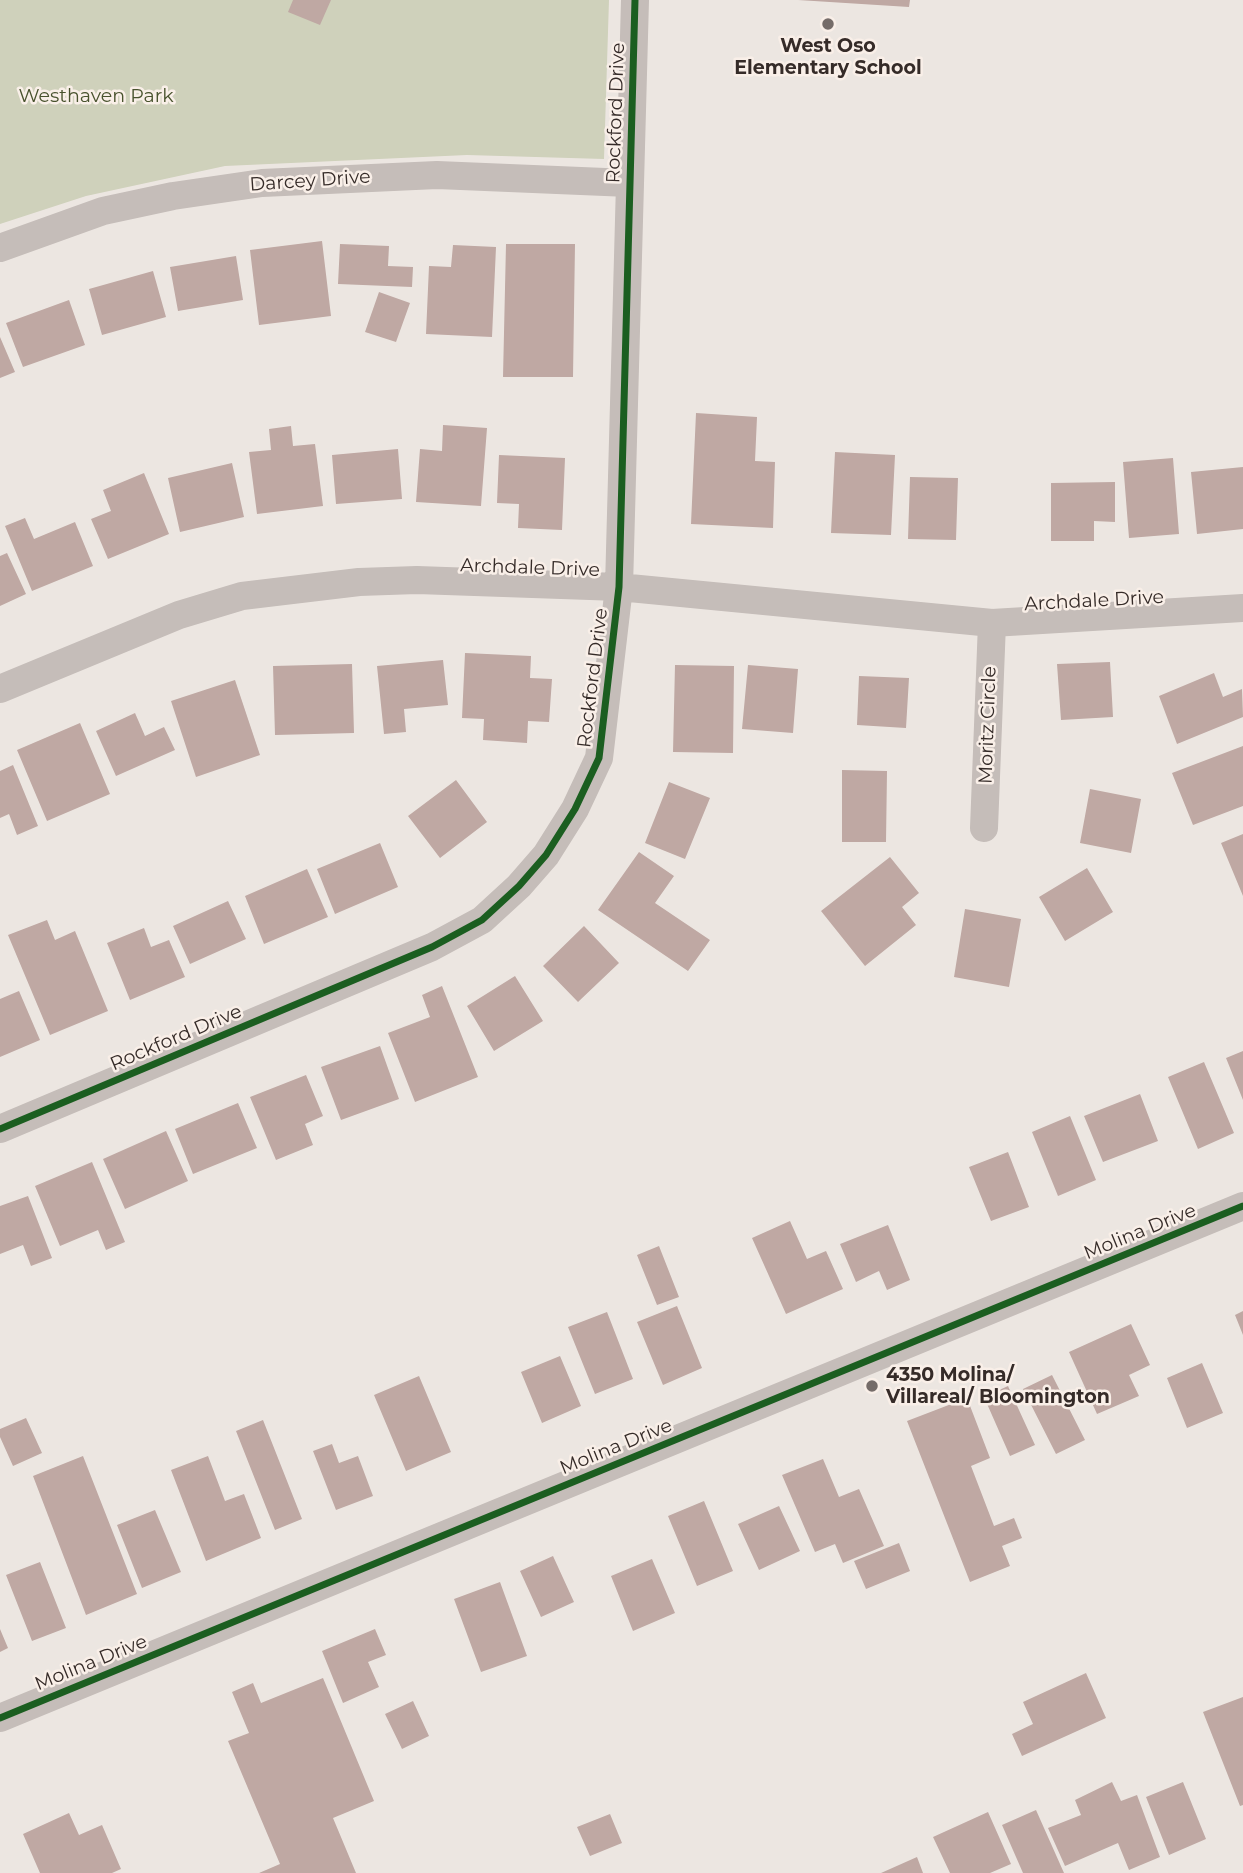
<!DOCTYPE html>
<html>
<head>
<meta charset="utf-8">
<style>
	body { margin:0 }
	canvas { display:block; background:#ece6e1 }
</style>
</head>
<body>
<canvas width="1243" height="1873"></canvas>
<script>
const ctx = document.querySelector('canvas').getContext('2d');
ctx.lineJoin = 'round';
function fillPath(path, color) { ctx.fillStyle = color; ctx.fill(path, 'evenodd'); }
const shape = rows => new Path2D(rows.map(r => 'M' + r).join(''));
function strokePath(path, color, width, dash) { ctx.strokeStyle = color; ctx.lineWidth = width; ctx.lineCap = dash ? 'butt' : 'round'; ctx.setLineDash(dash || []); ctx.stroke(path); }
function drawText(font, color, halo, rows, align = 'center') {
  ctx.font = font + ' Montserrat,sans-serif'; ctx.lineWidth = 5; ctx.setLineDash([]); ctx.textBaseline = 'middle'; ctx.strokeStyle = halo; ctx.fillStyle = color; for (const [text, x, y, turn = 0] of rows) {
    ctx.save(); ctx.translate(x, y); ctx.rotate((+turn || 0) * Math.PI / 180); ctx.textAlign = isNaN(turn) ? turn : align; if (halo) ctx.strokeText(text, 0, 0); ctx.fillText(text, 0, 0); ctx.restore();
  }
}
fillPath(shape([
	[0,0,609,0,604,159,467,155,225,166,86,196,0,224]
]), '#cfd1bb');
fillPath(shape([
	[293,0,331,0,320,25,288,12],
	[798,0,910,0,909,7],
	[322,241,331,316,259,325,250,250],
	[340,244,389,246,388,266,413,267,412,287,338,284],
	[506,244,575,244,573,377,503,377],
	[453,245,496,247,492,337,426,334,429,266,451,267],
	[236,256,243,300,178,311,170,267],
	[153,271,166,317,102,335,89,289],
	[379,292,410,303,396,342,365,332],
	[69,300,85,345,23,367,6,323],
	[0,337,15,372,0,378],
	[696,413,757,417,755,461,775,462,773,528,691,524],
	[443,425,487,428,481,506,416,502,420,449,442,451],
	[291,426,293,446,315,444,323,506,257,514,249,452,271,450,269,429],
	[398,449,402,499,336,504,332,455],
	[835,452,895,455,891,535,831,533],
	[499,455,565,458,562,530,518,528,519,504,497,503],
	[1173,458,1179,534,1129,538,1123,462],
	[232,463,244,517,180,532,168,478],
	[1243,467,1243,529,1197,534,1191,472],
	[144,473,169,534,108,559,91,519,111,511,103,490],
	[910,477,958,478,956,540,908,539],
	[1115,482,1115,522,1094,521,1094,541,1051,541,1051,483],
	[25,518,34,539,75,522,93,566,32,591,5,526],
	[7,553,26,594,0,606,0,556],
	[465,653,531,656,530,678,552,679,549,722,528,721,527,743,483,740,484,719,462,718],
	[443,660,448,705,404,709,406,732,384,734,377,666],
	[1110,662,1113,717,1061,720,1057,664],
	[352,664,354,733,275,735,273,666],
	[675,665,734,666,733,753,673,752],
	[748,665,798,669,793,733,742,729],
	[1214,673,1223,697,1242,689,1243,717,1177,744,1159,696],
	[859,676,909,678,906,728,857,725],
	[235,680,260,755,196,777,171,701],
	[135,713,145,736,164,727,175,750,116,776,96,731],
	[80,723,110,794,47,821,17,750],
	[1243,746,1243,806,1193,825,1172,773],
	[13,765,38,826,17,835,9,814,0,818,0,771],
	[842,770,887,771,886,842,842,842],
	[456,780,487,822,440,858,408,816],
	[669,782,710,798,685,859,645,843],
	[1090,789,1141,799,1131,853,1080,843],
	[1243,834,1243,896,1221,843],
	[380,843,398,887,335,914,317,869],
	[639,852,674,876,655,903,710,940,688,971,598,910],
	[890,857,919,893,902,907,916,925,865,966,821,911],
	[1087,868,1113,912,1065,941,1039,897],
	[307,869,328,917,264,944,245,896],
	[228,901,246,939,190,964,173,926],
	[965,909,1021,919,1009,987,954,977],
	[47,920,55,940,75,931,108,1011,50,1035,8,935],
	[584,926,619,963,578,1002,543,966],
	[144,928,151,947,169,940,185,977,130,1000,107,943],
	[515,976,543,1021,494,1051,467,1006],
	[442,986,478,1077,415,1102,388,1033,430,1017,422,995],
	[19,991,40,1040,0,1057,0,999],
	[380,1046,399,1099,341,1120,321,1067],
	[1243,1051,1243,1100,1226,1058],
	[1204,1062,1234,1133,1198,1149,1168,1077],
	[306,1075,323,1116,305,1124,313,1145,276,1160,250,1097],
	[1140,1094,1158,1141,1103,1162,1084,1116],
	[238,1103,257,1148,193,1174,175,1129],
	[1070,1116,1096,1180,1058,1196,1032,1132],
	[166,1131,188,1181,125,1209,103,1159],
	[1008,1152,1029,1207,991,1221,969,1167],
	[92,1162,125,1242,106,1250,98,1230,60,1246,35,1186],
	[28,1196,52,1258,31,1266,23,1245,0,1254,0,1206],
	[790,1221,807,1259,826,1251,843,1289,786,1314,752,1238],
	[888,1225,910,1280,887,1290,879,1271,856,1282,840,1244],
	[659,1246,679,1297,657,1305,637,1255],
	[677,1306,702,1368,663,1385,637,1322],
	[1243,1311,1243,1335,1235,1315],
	[607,1312,633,1379,595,1394,568,1327],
	[1131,1324,1150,1365,1129,1375,1139,1396,1097,1414,1069,1352],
	[560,1356,581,1406,542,1423,521,1372],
	[1202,1363,1223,1413,1187,1428,1167,1378],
	[1052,1375,1085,1440,1056,1454,1023,1389],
	[419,1376,451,1452,406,1471,374,1395],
	[1008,1386,1035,1445,1010,1456,984,1397],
	[967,1398,990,1458,971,1466,994,1526,1014,1518,1022,1538,1002,1546,1010,1566,970,1582,907,1421],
	[26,1418,42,1453,13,1466,0,1437,0,1429],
	[263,1420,302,1519,275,1530,236,1431],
	[332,1444,339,1463,358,1456,373,1496,336,1510,313,1451],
	[83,1456,137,1594,86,1615,33,1476],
	[208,1456,225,1501,244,1494,261,1538,206,1561,171,1470],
	[823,1459,839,1497,859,1489,884,1546,843,1563,835,1544,815,1552,782,1475],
	[704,1501,733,1571,697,1586,668,1516],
	[779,1506,800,1551,759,1570,738,1524],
	[155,1510,181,1572,142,1588,117,1525],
	[899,1543,910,1571,866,1589,854,1561],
	[553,1556,574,1602,541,1617,520,1571],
	[652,1559,675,1613,633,1631,611,1576],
	[40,1562,66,1628,32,1641,6,1575],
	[500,1582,527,1656,481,1672,454,1599],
	[0,1629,8,1648,0,1652],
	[375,1629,386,1655,368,1662,379,1687,343,1703,322,1651],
	[1086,1673,1106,1718,1022,1756,1012,1734,1033,1724,1023,1702],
	[323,1678,374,1801,333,1818,356,1873,259,1873,280,1864,228,1741,249,1733,232,1692,253,1683,261,1703],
	[1243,1697,1243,1805,1240,1806,1203,1712],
	[413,1701,429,1736,402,1749,385,1714],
	[1112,1782,1121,1801,1137,1795,1160,1857,1129,1870,1118,1843,1065,1866,1048,1828,1081,1815,1075,1800],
	[1183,1782,1206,1839,1169,1855,1146,1797],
	[1036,1810,1064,1873,1023,1873,1002,1825],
	[988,1812,1011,1864,990,1873,950,1873,933,1837],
	[69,1813,79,1835,102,1825,121,1869,112,1873,40,1873,23,1834],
	[610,1814,622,1843,590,1856,577,1827],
	[917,1857,923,1873,881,1873]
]), '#bfa8a3');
strokePath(shape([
	[0,248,103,211,173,196,262,183,437,175,629,183],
	[0,689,179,615,242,596,359,582,417,580,619,587,992,623,1243,608],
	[984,828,992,623],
	[0,1129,432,947,482,920,519,886,546,855,575,809,599,758,619,587,635,0],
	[0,1718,1243,1206]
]), '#c5bdb9', 28);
strokePath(shape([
	[0,1129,432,947,482,920,519,886,546,855,575,809,599,758,619,587,635,0],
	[0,1718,1243,1206]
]), '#1b5e20', 7);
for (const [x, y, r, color] of [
	[828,24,7,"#756c69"],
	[872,1386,7,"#756c69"]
]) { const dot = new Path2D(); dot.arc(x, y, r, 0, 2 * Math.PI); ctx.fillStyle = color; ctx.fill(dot); strokePath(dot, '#f9efe8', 2.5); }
drawText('bold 19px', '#352b28', '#f9efe8', [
	["West Oso",828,46],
	["Elementary School",828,68],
	["4350 Molina/",886,1375,"left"],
	["Villareal/ Bloomington",886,1397,"left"]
]);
drawText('19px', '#48522d', '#f9efe8', [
	["Westhaven Park",96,96]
]);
drawText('19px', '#352b28', '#f9efe8', [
	["Rockford Drive",616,113,-88],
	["Darcey Drive",310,181,-4],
	["Archdale Drive",530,568,2],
	["Archdale Drive",1094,601,-3],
	["Rockford Drive",593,678,-83],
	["Moritz Circle",988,725,-88],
	["Rockford Drive",176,1038,-23],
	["Molina Drive",1140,1232,-22],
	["Molina Drive",616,1447,-22],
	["Molina Drive",91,1663,-22]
]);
</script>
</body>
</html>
